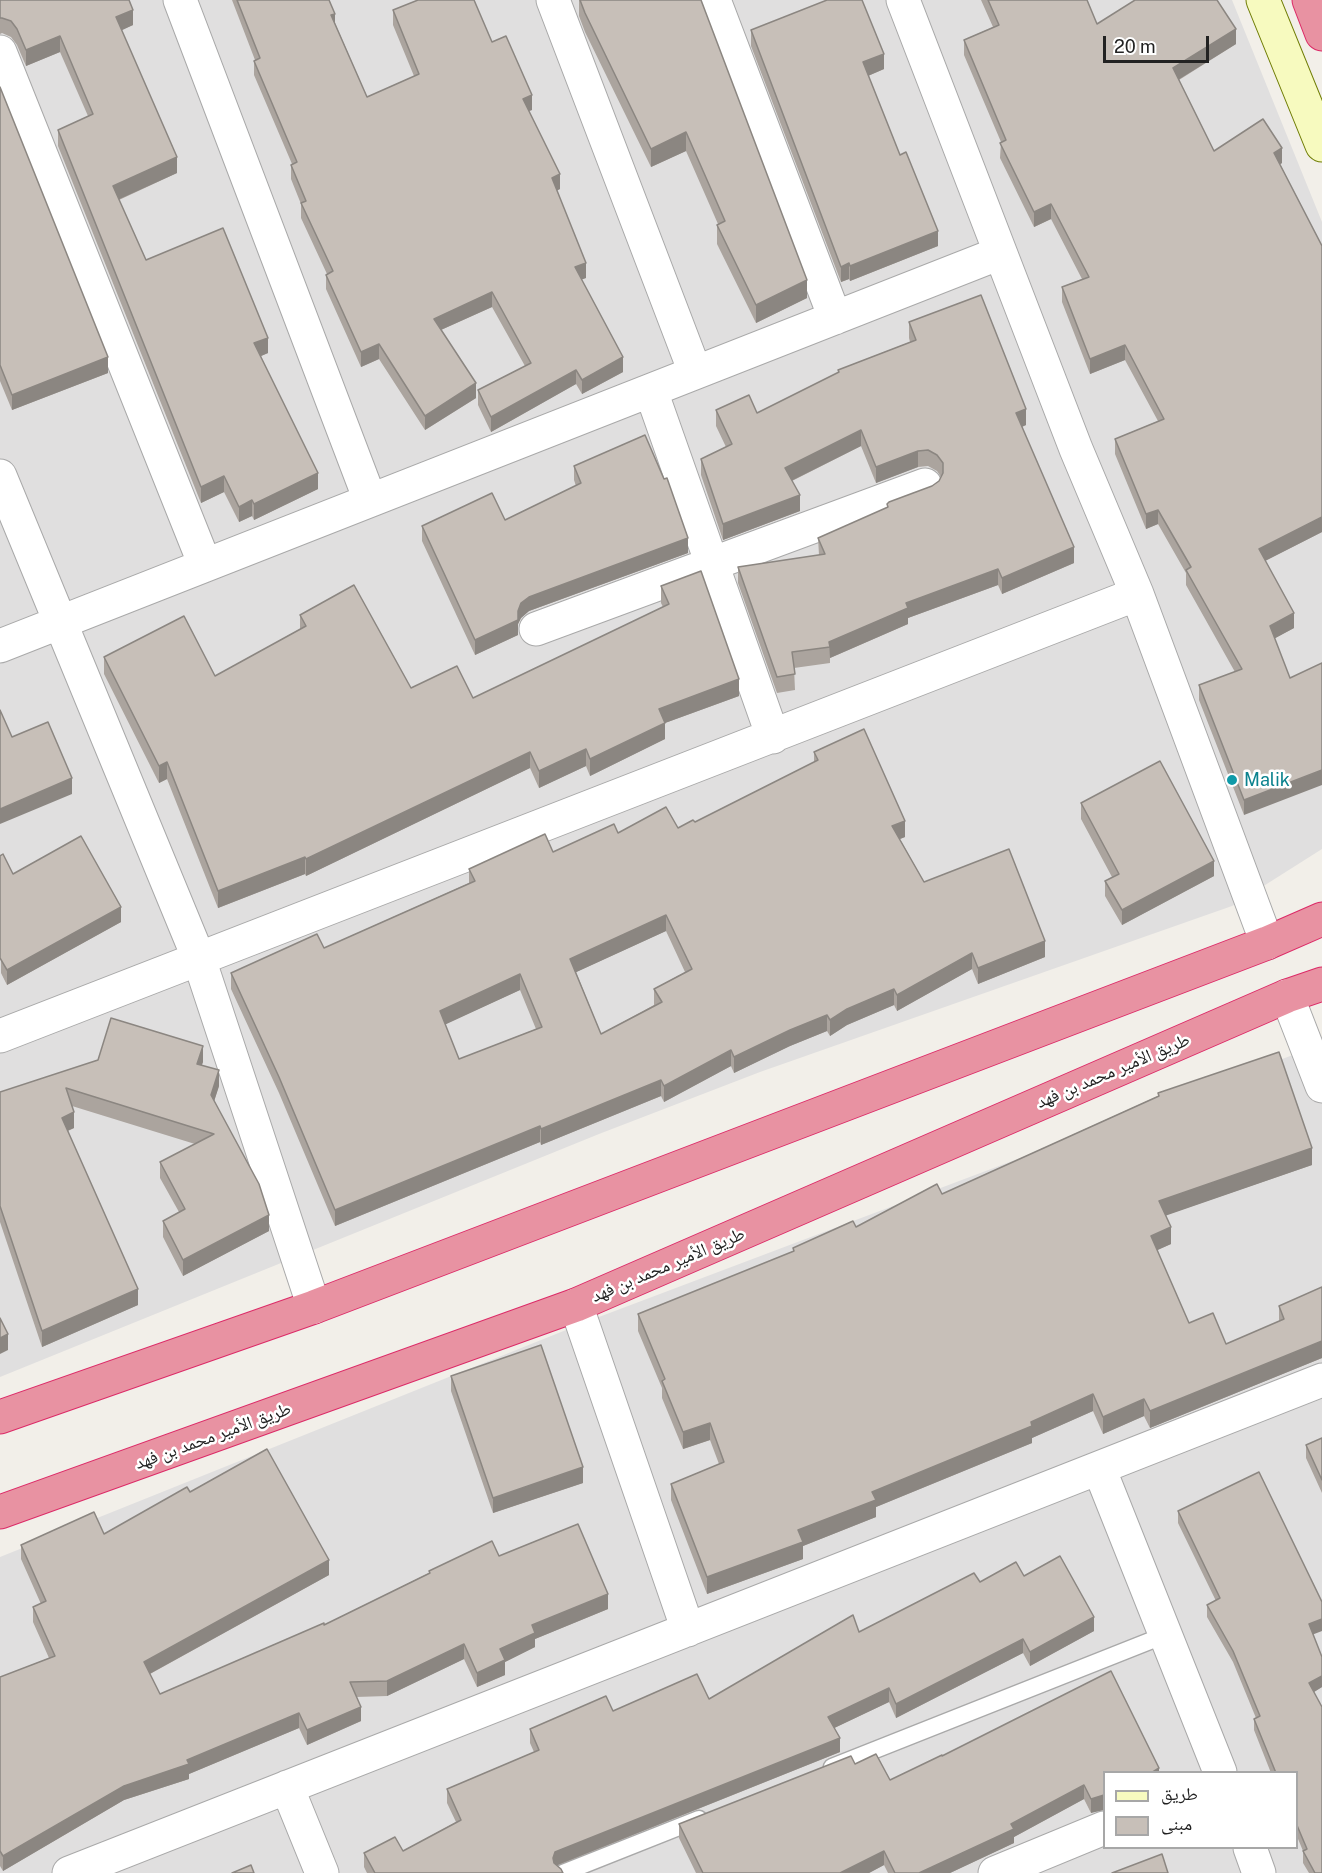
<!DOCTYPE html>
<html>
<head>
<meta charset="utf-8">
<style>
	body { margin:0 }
	#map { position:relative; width:1322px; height:1873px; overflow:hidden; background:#f2efe9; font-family:"Public Sans","Noto Naskh Arabic",sans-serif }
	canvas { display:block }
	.legend { position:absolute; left:1103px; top:1771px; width:195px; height:78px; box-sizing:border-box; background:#fff; border:2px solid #a7a7a7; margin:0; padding:8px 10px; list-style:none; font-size:18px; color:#222 }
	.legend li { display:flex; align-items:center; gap:12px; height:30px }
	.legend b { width:30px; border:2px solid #a7a7a7 }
	.scale { position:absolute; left:1103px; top:36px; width:106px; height:27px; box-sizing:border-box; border:3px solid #222; border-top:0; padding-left:8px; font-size:18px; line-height:21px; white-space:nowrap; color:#222; -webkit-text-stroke:4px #fff; paint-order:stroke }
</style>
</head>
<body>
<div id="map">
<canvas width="1322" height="1873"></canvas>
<ul class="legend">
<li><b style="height:8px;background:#f7fabf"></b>طريق</li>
<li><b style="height:16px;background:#c7bfb8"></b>مبنى</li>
</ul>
<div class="scale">20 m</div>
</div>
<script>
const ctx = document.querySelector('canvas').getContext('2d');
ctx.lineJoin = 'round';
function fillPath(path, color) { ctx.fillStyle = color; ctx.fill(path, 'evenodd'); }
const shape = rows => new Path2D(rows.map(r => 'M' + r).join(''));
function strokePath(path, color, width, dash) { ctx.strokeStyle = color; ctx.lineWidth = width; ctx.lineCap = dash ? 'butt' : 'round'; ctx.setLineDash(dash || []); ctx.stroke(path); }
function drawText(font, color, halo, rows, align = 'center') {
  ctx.font = font + ' "Public Sans","Noto Naskh Arabic",sans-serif'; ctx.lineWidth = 5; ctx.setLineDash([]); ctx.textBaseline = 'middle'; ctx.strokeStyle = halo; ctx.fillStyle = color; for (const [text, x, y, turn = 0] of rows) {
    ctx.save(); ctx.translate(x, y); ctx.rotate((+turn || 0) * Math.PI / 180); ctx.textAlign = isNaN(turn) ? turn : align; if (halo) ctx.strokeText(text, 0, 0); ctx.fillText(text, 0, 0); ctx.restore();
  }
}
fillPath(shape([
	[0,0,1232,0,1322,222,1322,849,1232,906,760,1072,599,1134,0,1377],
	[1322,1044,1322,1873,0,1873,0,1557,591,1320],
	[1104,1772,1296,1772,1296,1848,1104,1848]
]), '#e0dfdf');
const lane = shape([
	[832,1767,1165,1635],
	[563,1873,699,1819]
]);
const street = shape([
	[180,0,370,500],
	[553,0,695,372],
	[714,0,835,318],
	[903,0,1076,449,1137,594,1267,943],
	[0,52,205,565],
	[651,391,773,737],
	[0,476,199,959,314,1307],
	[536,629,925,485],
	[0,646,1000,253],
	[1287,996,1322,1086],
	[0,1036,1137,594],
	[576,1305,688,1630],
	[1099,1468,1220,1772],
	[287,1787,322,1873],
	[1250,1848,1259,1873],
	[69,1873,1322,1380],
	[995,1873,1104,1828]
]);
const secondary = shape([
	[1263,0,1322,145]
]);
const highway = shape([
	[1309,0,1322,34],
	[0,1417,314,1307,1267,943,1322,919],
	[0,1512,576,1305,1287,996,1322,984]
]);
strokePath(lane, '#a9a9a9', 19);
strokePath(street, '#a9a9a9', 35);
strokePath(secondary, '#707d05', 35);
strokePath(highway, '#dc2a67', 35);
strokePath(lane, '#fff', 16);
strokePath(street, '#fff', 33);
strokePath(secondary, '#f7fabf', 33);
strokePath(highway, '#e892a2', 33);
fillPath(shape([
	[0,0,133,25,121,30,177,173,119,200,146,260,268,353,261,356,318,489,254,520,252,516,239,522,224,492,201,503,58,146,58,130,88,116,60,52,26,66,17,45,11,37,2,33,0,34],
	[232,0,329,0,335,23,367,97,414,76,393,25,393,10,492,42,532,110,529,111,560,189,557,190,586,278,581,279,623,372,582,394,576,384,491,432,478,405,478,390,525,366,492,307,441,330,476,398,425,430,379,359,361,367,326,289,326,275,327,274,301,218,301,204,291,179,291,165,292,164,254,75,254,61,255,60],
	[579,0,701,0,807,298,756,323,717,244,717,225,718,224,686,151,651,167,585,32,579,16],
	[981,0,1087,0,1097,24,1236,44,1179,80,1214,151,1282,163,1280,164,1322,246,1322,532,1265,561,1294,628,1275,638,1244,815,1199,700,1199,685,1235,672,1186,585,1186,573,1158,524,1146,529,1115,454,1115,439,1158,421,1125,360,1090,374,1062,302,1062,287,1082,279,1051,219,1034,227,1000,158,1001,142,964,55,964,40,993,27],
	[751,30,884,69,868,76,900,155,938,246,850,281,849,279,841,282,751,46],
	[0,87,108,373,12,410,0,381],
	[909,322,1026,425,1022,427,1074,563,1002,594,998,585,908,618,908,624,830,658,830,663,794,668,795,690,777,693,738,583,738,567,819,555,818,538,887,508,887,504,932,486,939,481,941,477,937,471,928,466,918,467,876,483,861,446,792,481,800,511,723,540,701,475,701,459,726,447,716,426,716,410,757,413,838,373,838,370,910,342,909,338],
	[574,466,688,553,529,611,521,618,518,624,518,635,475,655,422,541,422,526,505,520,576,486,574,480],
	[661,586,739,696,665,723,665,739,590,776,586,766,539,788,530,768,306,876,305,874,218,908,167,779,159,783,104,674,104,657,215,676,300,629,300,615,411,688,473,698,663,607,661,603],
	[814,752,905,837,900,839,924,882,1045,957,978,984,972,969,897,1011,894,1005,847,1025,830,1036,827,1031,790,1046,734,1073,731,1066,664,1102,661,1096,541,1145,540,1142,335,1226,279,1093,231,989,231,973,324,948,469,883,469,869,553,852,618,833,678,828,695,822,814,762],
	[666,931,685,972,654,989,654,1005,601,1034,576,972],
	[520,990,536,1029,459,1059,445,1024],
	[1081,803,1214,876,1122,925,1105,896,1105,881,1112,877,1081,819],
	[0,856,13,874,121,922,7,985,1,973],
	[203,1062,201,1065,219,1086,214,1101,269,1231,183,1276,163,1237,163,1221,179,1212,160,1178,160,1162,195,1144,72,1106,74,1128,68,1131,138,1305,42,1347,0,1222,0,1092],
	[1158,1093,1312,1165,1166,1215,1171,1244,1157,1250,1189,1323,1226,1344,1279,1322,1279,1306,1322,1287,1322,1358,1150,1428,1144,1416,1103,1434,1093,1411,1032,1438,1032,1443,876,1507,876,1517,803,1546,803,1559,707,1594,671,1500,671,1484,719,1464,710,1440,683,1449,662,1398,662,1388,638,1331,638,1314,793,1252,793,1248,856,1227,942,1194,1158,1096],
	[451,1376,583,1483,493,1513,451,1391],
	[1322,1438,1322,1493,1306,1458,1306,1445],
	[190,1492,329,1575,150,1674,160,1694,324,1625,429,1573,429,1571,499,1556,608,1609,535,1639,535,1647,505,1662,505,1675,477,1687,464,1659,387,1696,356,1697,361,1721,307,1745,299,1728,189,1774,189,1779,124,1800,3,1871,0,1866,0,1677,49,1658,33,1622,33,1607,41,1604,21,1559,21,1545,104,1534],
	[1178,1511,1313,1634,1322,1687,1314,1692,1322,1873,1309,1873,1303,1863,1303,1851,1296,1834,1296,1773,1271,1773,1254,1730,1254,1719,1256,1718,1233,1662,1207,1617,1207,1605,1216,1601,1178,1523],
	[1024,1576,1094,1631,1030,1666,1023,1653,896,1718,889,1702,834,1728,840,1752,556,1866,563,1873,367,1873,364,1867,364,1853,403,1851,456,1822,447,1803,447,1789,534,1752,530,1743,530,1729,613,1711,709,1699,859,1632,980,1582],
	[942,1756,1159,1773,1091,1813,1084,1799,1014,1837,1014,1843,950,1873,888,1873,884,1865,869,1873,696,1873,679,1838,679,1824,855,1764,890,1780]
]), '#aba49e');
fillPath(shape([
	[133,10,133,25,116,33,116,17],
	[335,14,335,28,331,15],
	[1236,29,1236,44,1173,83,1173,68],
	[60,36,60,52,26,66,26,50],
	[884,54,884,69,863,78,863,62],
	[532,95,532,110,523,113,523,99],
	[686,132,686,151,651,167,651,149],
	[1282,148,1282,163,1274,168,1274,153],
	[177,157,177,173,113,202,113,186],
	[560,174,560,189,552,193,552,178],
	[1051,204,1051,219,1034,227,1034,212],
	[938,231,938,246,850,281,850,266],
	[586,263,586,278,575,282,575,267],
	[849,263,849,279,841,282,841,267],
	[807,280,807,298,756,323,756,305],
	[492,292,492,307,434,333,434,319],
	[268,338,268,353,254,359,254,343],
	[379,344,379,359,361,367,361,352],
	[1125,345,1125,360,1090,374,1090,359],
	[108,357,108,373,12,410,12,395],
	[623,357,623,372,582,394,582,380],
	[576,370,576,384,491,432,491,417],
	[476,383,476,398,425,430,425,416],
	[1026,409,1026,425,1016,429,1016,413],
	[861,430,861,446,785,484,785,468],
	[918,451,918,467,876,483,876,467],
	[318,473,318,489,254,520,254,504],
	[224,476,224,492,201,503,201,487],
	[800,495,800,511,723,540,723,524],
	[252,500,252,516,239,522,239,507],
	[1158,510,1158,524,1146,529,1146,514],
	[1322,517,1322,532,1259,564,1259,549],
	[688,538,688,553,529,611,521,618,518,624,518,635,475,655,475,640,518,611,521,603,529,597],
	[1074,547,1074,563,1002,594,1002,578],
	[998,569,998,585,908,618,908,624,830,658,829,642,906,603],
	[1294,613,1294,628,1270,641,1270,626],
	[739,679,739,696,665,723,665,739,590,776,590,759,659,709],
	[586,749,586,766,539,788,539,771],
	[530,752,530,768,306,876,306,859],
	[167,762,167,779,159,783,159,766],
	[1322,770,1322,785,1244,815,1244,800],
	[72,778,72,794,0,824,0,809],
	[905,821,905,837,892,842,892,826],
	[305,857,305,874,218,908,218,891],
	[1214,861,1214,876,1122,925,1122,910],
	[121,907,121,922,7,985,7,970],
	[666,915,666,931,570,975,570,959],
	[1045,941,1045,957,978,984,978,968],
	[972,953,972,969,897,1011,897,995],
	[520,974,520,990,440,1027,440,1011],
	[894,989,894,1005,847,1025,830,1036,830,1020,847,1009],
	[827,1015,827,1031,790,1046,734,1073,734,1057,790,1030],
	[203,1046,203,1062,197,1080,197,1064],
	[731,1050,731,1066,664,1102,664,1086],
	[219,1070,219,1086,211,1111,211,1095],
	[661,1080,661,1096,541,1145,541,1129],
	[74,1112,74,1128,62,1133,62,1118],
	[540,1126,540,1142,335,1226,335,1210],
	[1312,1148,1312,1165,1159,1218,1159,1201],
	[269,1215,269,1231,183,1276,183,1260],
	[1171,1227,1171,1244,1151,1253,1151,1236],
	[138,1289,138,1305,42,1347,42,1331],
	[8,1334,8,1350,0,1354,0,1338],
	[1322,1341,1322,1358,1150,1428,1150,1411],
	[1093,1394,1093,1411,1032,1438,1032,1443,876,1507,876,1517,803,1546,803,1559,707,1594,707,1577,872,1492],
	[1144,1399,1144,1416,1103,1434,1103,1417],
	[710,1423,710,1440,683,1449,683,1432],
	[583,1467,583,1483,493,1513,493,1498],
	[329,1560,329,1575,144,1677,144,1662],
	[608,1594,608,1609,535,1639,535,1647,505,1662,505,1675,477,1687,477,1673,500,1649,532,1625],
	[1094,1617,1094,1631,1030,1666,1030,1652],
	[1322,1619,1322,1631,1309,1636,1309,1624],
	[1023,1639,1023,1653,896,1718,896,1704],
	[464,1644,464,1659,387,1696,387,1681],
	[1322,1676,1322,1687,1309,1695,1309,1683],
	[889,1688,889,1702,828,1731,828,1717],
	[361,1707,361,1721,307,1745,307,1730],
	[299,1713,299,1728,189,1774,189,1779,124,1800,3,1871,3,1856,124,1786,187,1760],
	[840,1738,840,1752,555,1866,553,1872,553,1858,555,1852],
	[1159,1768,1159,1773,1151,1773],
	[1084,1785,1084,1799,1014,1837,1014,1843,950,1873,919,1873],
	[1104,1795,1104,1810,1091,1813,1091,1799],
	[884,1851,884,1865,869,1873,840,1873]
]), '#8b8681');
const building = shape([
	[0,0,129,0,133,10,116,17,177,157,113,186,146,260,223,228,268,338,254,343,318,473,254,504,252,500,239,507,224,476,201,487,58,130,93,114,60,36,26,50,17,29,11,21,2,18,0,18,0,0],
	[237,0,329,0,335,14,331,15,367,97,419,74,393,10,418,0,474,0,492,42,506,36,532,95,523,99,560,174,552,178,586,263,575,267,623,357,582,380,576,370,491,417,478,390,531,363,492,292,434,319,476,383,425,416,379,344,361,352,326,275,333,271,301,203,306,201,291,165,297,162,254,61,260,58,237,0],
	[580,0,701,0,807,280,756,305,717,225,725,221,686,132,651,149,585,13,580,0],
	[827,0,862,0,884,54,863,62,900,155,906,152,938,231,850,266,849,263,841,267,751,30,827,0],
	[988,0,1087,0,1097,24,1135,0,1217,0,1236,29,1173,68,1214,151,1263,119,1282,148,1274,153,1322,246,1322,517,1259,549,1294,613,1270,626,1290,678,1322,663,1322,770,1244,800,1199,685,1242,669,1186,570,1191,567,1158,510,1146,514,1115,439,1164,419,1125,345,1090,359,1062,287,1089,277,1051,204,1034,212,1000,143,1006,140,964,40,999,25,988,0],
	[0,87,108,357,12,395,0,365,0,87],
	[981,295,1026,409,1016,413,1074,547,1002,578,998,569,906,603,908,608,829,642,830,647,792,652,795,674,777,677,738,567,825,554,818,538,888,507,887,504,889,502,932,486,939,481,943,473,943,463,937,455,928,450,918,451,876,467,861,430,785,468,800,495,723,524,701,459,732,444,716,410,749,395,757,413,839,372,838,370,916,340,909,322,981,295],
	[645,435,664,479,667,478,688,538,529,597,521,603,518,611,518,620,475,640,422,526,492,493,505,520,581,483,574,466,645,435],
	[701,571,739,679,659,709,665,723,590,759,586,749,539,771,530,752,306,859,305,857,218,891,167,762,159,766,104,657,184,616,215,676,306,626,300,615,354,585,411,688,457,666,473,698,669,604,661,586,701,571],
	[0,710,12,737,48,722,72,778,0,809,0,710],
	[864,729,905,821,892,826,924,882,1009,849,1045,941,978,968,972,953,897,995,894,989,847,1009,830,1020,827,1015,790,1030,734,1057,731,1050,664,1086,661,1080,541,1129,540,1126,335,1210,279,1077,231,973,317,934,324,948,475,881,469,869,545,834,553,852,614,824,618,833,666,807,678,828,693,820,695,822,818,760,814,752,864,729],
	[666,915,692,969,654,989,662,1002,601,1034,570,959,666,915],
	[520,974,542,1027,459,1059,440,1011,520,974],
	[1160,761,1214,861,1122,910,1105,881,1119,874,1081,803,1160,761],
	[81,836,121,907,7,970,0,958,0,856,3,854,13,874,81,836],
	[111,1018,203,1046,197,1064,219,1070,211,1095,259,1184,269,1215,183,1260,163,1221,185,1209,160,1162,214,1134,66,1088,74,1112,62,1118,138,1289,42,1331,0,1206,0,1092,98,1060,111,1018],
	[1279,1052,1312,1148,1159,1201,1171,1227,1151,1236,1189,1323,1213,1313,1226,1344,1284,1319,1279,1306,1322,1287,1322,1341,1150,1411,1144,1399,1103,1417,1093,1394,1031,1422,1032,1426,872,1492,876,1500,798,1530,803,1542,707,1577,671,1484,724,1462,710,1423,683,1432,662,1381,665,1379,638,1314,794,1251,793,1248,853,1221,856,1227,937,1184,942,1194,1159,1096,1158,1093,1279,1052],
	[0,1318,8,1334,0,1338,0,1318],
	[541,1345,583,1467,493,1498,451,1376,541,1345],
	[1322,1438,1322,1480,1306,1445,1322,1438],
	[267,1449,329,1560,144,1662,160,1694,324,1623,324,1625,430,1573,429,1571,492,1541,499,1556,578,1524,608,1594,532,1625,535,1633,500,1649,505,1660,477,1673,464,1644,387,1681,350,1682,361,1707,307,1730,299,1713,187,1760,189,1764,124,1786,3,1856,0,1851,0,1677,55,1656,33,1607,46,1601,21,1545,94,1512,104,1534,187,1487,190,1492,267,1449],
	[1259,1472,1322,1602,1322,1619,1309,1624,1322,1657,1322,1676,1309,1683,1322,1707,1322,1873,1315,1873,1303,1851,1307,1849,1296,1823,1296,1773,1276,1773,1254,1719,1260,1716,1233,1651,1207,1605,1220,1598,1178,1511,1259,1472],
	[1060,1556,1094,1617,1030,1652,1023,1639,896,1704,889,1688,828,1717,840,1738,555,1852,553,1858,554,1863,561,1869,563,1873,375,1873,364,1853,395,1837,403,1851,461,1820,447,1789,539,1750,530,1729,606,1696,613,1711,697,1674,709,1699,853,1615,859,1632,974,1573,980,1582,1016,1562,1024,1576,1060,1556],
	[1111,1671,1159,1768,1151,1773,1104,1773,1104,1795,1091,1799,1084,1785,1011,1824,1014,1829,919,1873,895,1873,884,1851,840,1873,703,1873,679,1824,851,1756,855,1764,876,1754,890,1780,942,1755,942,1756,1111,1671],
	[1162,1854,1168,1873,1112,1873,1162,1854],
	[251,1865,254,1873,232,1873,251,1865]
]);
fillPath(building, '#c7bfb8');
strokePath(building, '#8b8681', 1.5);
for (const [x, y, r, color] of [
	[1232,780,6,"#0f9aa8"]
]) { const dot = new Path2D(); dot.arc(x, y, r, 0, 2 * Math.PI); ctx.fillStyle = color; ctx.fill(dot); strokePath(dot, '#fff', 2); }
drawText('18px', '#0d838f', '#fff', [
	["Malik",1244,780]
], 'left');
drawText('18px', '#222', '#fff', [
	["طريق الأمير محمد بن فهد",1113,1071,-23],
	["طريق الأمير محمد بن فهد",668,1265,-23],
	["طريق الأمير محمد بن فهد",213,1436,-20]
]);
</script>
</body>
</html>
